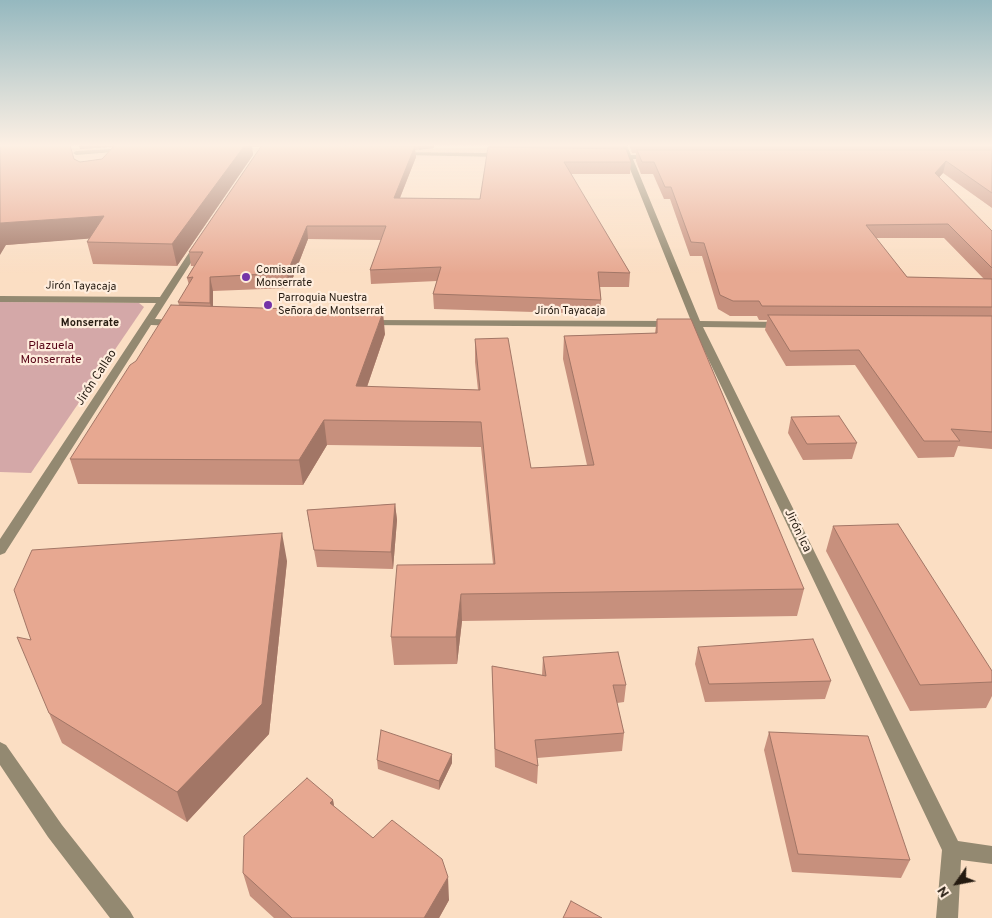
<!DOCTYPE html>
<html>
<head>
<meta charset="utf-8">
<style>
	body { margin:0 }
	#map { position:relative; width:992px; height:918px; overflow:hidden; background:#fbdec3; font-family:Overpass,sans-serif }
	canvas { display:block }
	.north { position:absolute; left:932px; top:858px; width:50px; height:50px; -webkit-text-stroke:4px #ffeddd; paint-order:stroke; rotate:237deg; font-size:14px; font-weight:700; line-height:20px; text-align:center; color:#251b11 }
	.north::after { content:''; display:block; margin:auto; width:18px; height:22px; background:#251b11; clip-path:polygon(50% 0,100% 100%,50% 72%,0 100%) }
</style>
</head>
<body>
<div id="map">
<canvas width="992" height="918"></canvas>
<div class="north">N</div>
</div>
<script>
const ctx = document.querySelector('canvas').getContext('2d');
ctx.lineJoin = 'round';
function fillPath(path, color) { ctx.fillStyle = color; ctx.fill(path, 'evenodd'); }
const shape = rows => new Path2D(rows.map(r => 'M' + r).join(''));
function strokePath(path, color, width, dash) { ctx.strokeStyle = color; ctx.lineWidth = width; ctx.lineCap = dash ? 'butt' : 'round'; ctx.setLineDash(dash || []); ctx.stroke(path); }
function drawText(font, color, halo, rows, align = 'center') {
  ctx.font = font + ' Overpass,sans-serif'; ctx.lineWidth = 4.5; ctx.setLineDash([]); ctx.textBaseline = 'middle'; ctx.strokeStyle = halo; ctx.fillStyle = color; for (const [text, x, y, turn = 0] of rows) {
    ctx.save(); ctx.translate(x, y); ctx.rotate((+turn || 0) * Math.PI / 180); ctx.textAlign = isNaN(turn) ? turn : align; if (halo) ctx.strokeText(text, 0, 0); ctx.fillText(text, 0, 0); ctx.restore();
  }
}
fillPath(shape([
	[0,302,139,303,144,307,31,473,0,472]
]), '#d4a8a8');
fillPath(shape([
	[621,145,627,145,631,155,652,155,655,157,652,159,633,159,700,321,782,322,787,325,782,328,703,327,958,841,992,846,992,864,961,860,958,918,936,918,942,850,693,327,687,324,691,321,626,159,612,159,609,157,612,155,625,155,621,145],
	[125,148,127,149,127,151,76,155,73,153,76,151,125,148],
	[398,152,502,153,505,155,502,157,400,155,397,153,398,152],
	[196,242,203,244,155,319,177,320,182,323,177,326,151,325,5,553,0,555,0,539,156,303,0,302,0,296,160,297,196,242],
	[367,320,672,321,677,324,672,327,363,325,363,321,367,320],
	[0,742,6,745,62,825,130,911,134,918,110,918,48,837,0,765,0,742]
]), '#938971');
fillPath(shape([
	[0,145,74,159,80,162,102,159,113,147,80,149,79,145,434,145,434,148,415,150,416,157,400,198,480,199,489,145,623,145,623,149,631,162,630,174,571,174,630,273,629,287,600,287,601,300,600,314,434,309,433,294,437,281,371,284,370,270,381,240,308,239,289,288,213,291,213,306,385,334,367,387,478,390,475,362,475,339,531,468,587,465,563,359,564,336,655,333,657,319,804,589,797,616,462,621,457,664,394,665,391,637,493,564,481,447,327,445,303,485,78,484,70,459,136,361,179,305,178,302,189,285,187,278,194,266,191,266,189,252,262,145,259,147,252,147,253,155,177,266,93,264,87,242,90,238,6,245],
	[629,145,992,145,992,208,943,173,939,177,992,231,992,449,958,446,954,457,918,458,855,365,786,366,765,330,767,320,759,320,757,316,730,316,718,309,702,256,690,256,670,199,664,199,653,174,641,174,636,161,636,153,632,153],
	[876,238,944,238,984,279,907,277],
	[791,417,857,443,852,459,803,460,788,433],
	[395,504,397,520,393,569,317,567,307,510],
	[833,526,992,671,992,696,986,708,910,711,826,551],
	[287,561,269,734,187,822,62,743,49,713,31,640],
	[698,647,831,681,825,699,705,702,695,664],
	[543,657,626,685,624,702,617,703,624,733,622,751,537,758,538,766,537,784,495,767,492,666,542,675],
	[769,732,910,860,901,878,792,872,764,750],
	[377,760,452,763,439,790,378,769],
	[333,800,334,807,449,900,439,918,274,918,250,896,243,873]
]), '#c7907d');
fillPath(shape([
	[79,145,125,145,125,146,80,149],
	[245,145,252,145,253,155,177,266,172,244],
	[418,145,434,145,434,148,419,150],
	[415,146,416,157,395,210,394,198],
	[946,161,943,173,932,185,935,173],
	[104,216,110,237,6,245,0,255,0,223],
	[307,226,308,239,289,288,287,273],
	[210,277,213,291,213,317,210,303],
	[383,312,385,334,359,410,356,386],
	[324,420,327,445,303,485,299,460],
	[395,504,397,520,393,569,391,552],
	[282,533,287,561,269,734,187,822,177,792],
	[461,594,462,621,457,664,456,637],
	[452,754,452,763,439,790,439,781],
	[333,800,337,823,330,803],
	[448,877,449,900,439,918,424,918]
]), '#a27666');
const building = shape([
	[0,145,70,145,74,159,80,162,102,159,115,145,245,145,172,244,87,242,104,216,0,223,0,145],
	[262,145,415,146,394,198,480,199,488,147,626,149,631,162,564,162,630,273,598,272,601,300,433,294,441,267,370,270,386,226,307,226,287,273,210,277,210,303,178,302,193,277,187,278,203,252,189,252,262,145],
	[637,150,992,150,992,193,946,161,935,173,992,231,992,268,948,224,866,225,907,277,992,279,992,307,762,306,759,301,733,301,720,295,704,243,691,242,671,187,665,187,654,162,642,162,637,150],
	[171,305,383,312,356,386,480,390,475,339,508,338,531,468,594,465,564,336,657,333,657,319,691,319,804,589,461,594,456,637,391,637,397,565,495,564,481,422,324,420,299,460,70,459,130,365,136,361,171,305],
	[768,315,992,316,992,432,951,429,960,441,924,441,859,350,790,351,768,315],
	[839,416,857,443,807,444,791,417,839,416],
	[395,504,391,552,314,550,307,510,395,504],
	[898,524,992,671,992,682,920,685,833,526,898,524],
	[282,533,262,704,177,792,49,713,17,637,31,640,14,590,32,550,282,533],
	[813,639,831,681,709,684,698,647,813,639],
	[618,652,626,685,613,685,624,733,535,740,538,766,495,749,492,666,546,676,543,657,618,652],
	[381,730,452,754,439,781,377,760,381,730],
	[769,732,868,736,910,860,798,854,769,732],
	[307,778,333,800,330,803,373,838,392,820,442,859,448,877,424,918,292,918,243,873,244,836,307,778],
	[571,901,602,918,563,918,571,901]
]);
fillPath(building, '#e7a891');
strokePath(building, '#a27666', 1);
const sky = ctx.createLinearGradient(0, 0, 0, 274);
sky.addColorStop(0, '#95b8bf');
sky.addColorStop(0.53, '#fdf0e4');
sky.addColorStop(1, '#fdf0e400');
ctx.fillStyle = sky;
ctx.fillRect(0, 0, 992, 274);
for (const [x, y, r, color] of [
	[246,277,5,"#7533a8"],
	[268,305,5,"#7533a8"]
]) { const dot = new Path2D(); dot.arc(x, y, r, 0, 2 * Math.PI); ctx.fillStyle = color; ctx.fill(dot); strokePath(dot, '#ffeddd', 2); }
drawText('11px', '#251b11', '#ffeddd', [
	["Comisaría",256,271],
	["Monserrate",256,284],
	["Parroquia Nuestra",278,299],
	["Señora de Montserrat",278,312]
], 'left');
drawText('11px', '#251b11', '#ffeddd', [
	["Jirón Tayacaja",81,287,1],
	["Jirón Tayacaja",570,312]
]);
drawText('bold 11px', '#251b11', '#ffeddd', [
	["Monserrate",90,324]
]);
drawText('12px', '#560315', '#ffeddd', [
	["Plazuela",51,347],
	["Monserrate",51,361]
]);
drawText('12px', '#251b11', '#ffeddd', [
	["Jirón Callao",97,378,-57],
	["Jirón Ica",797,531,64]
]);
</script>
</body>
</html>
